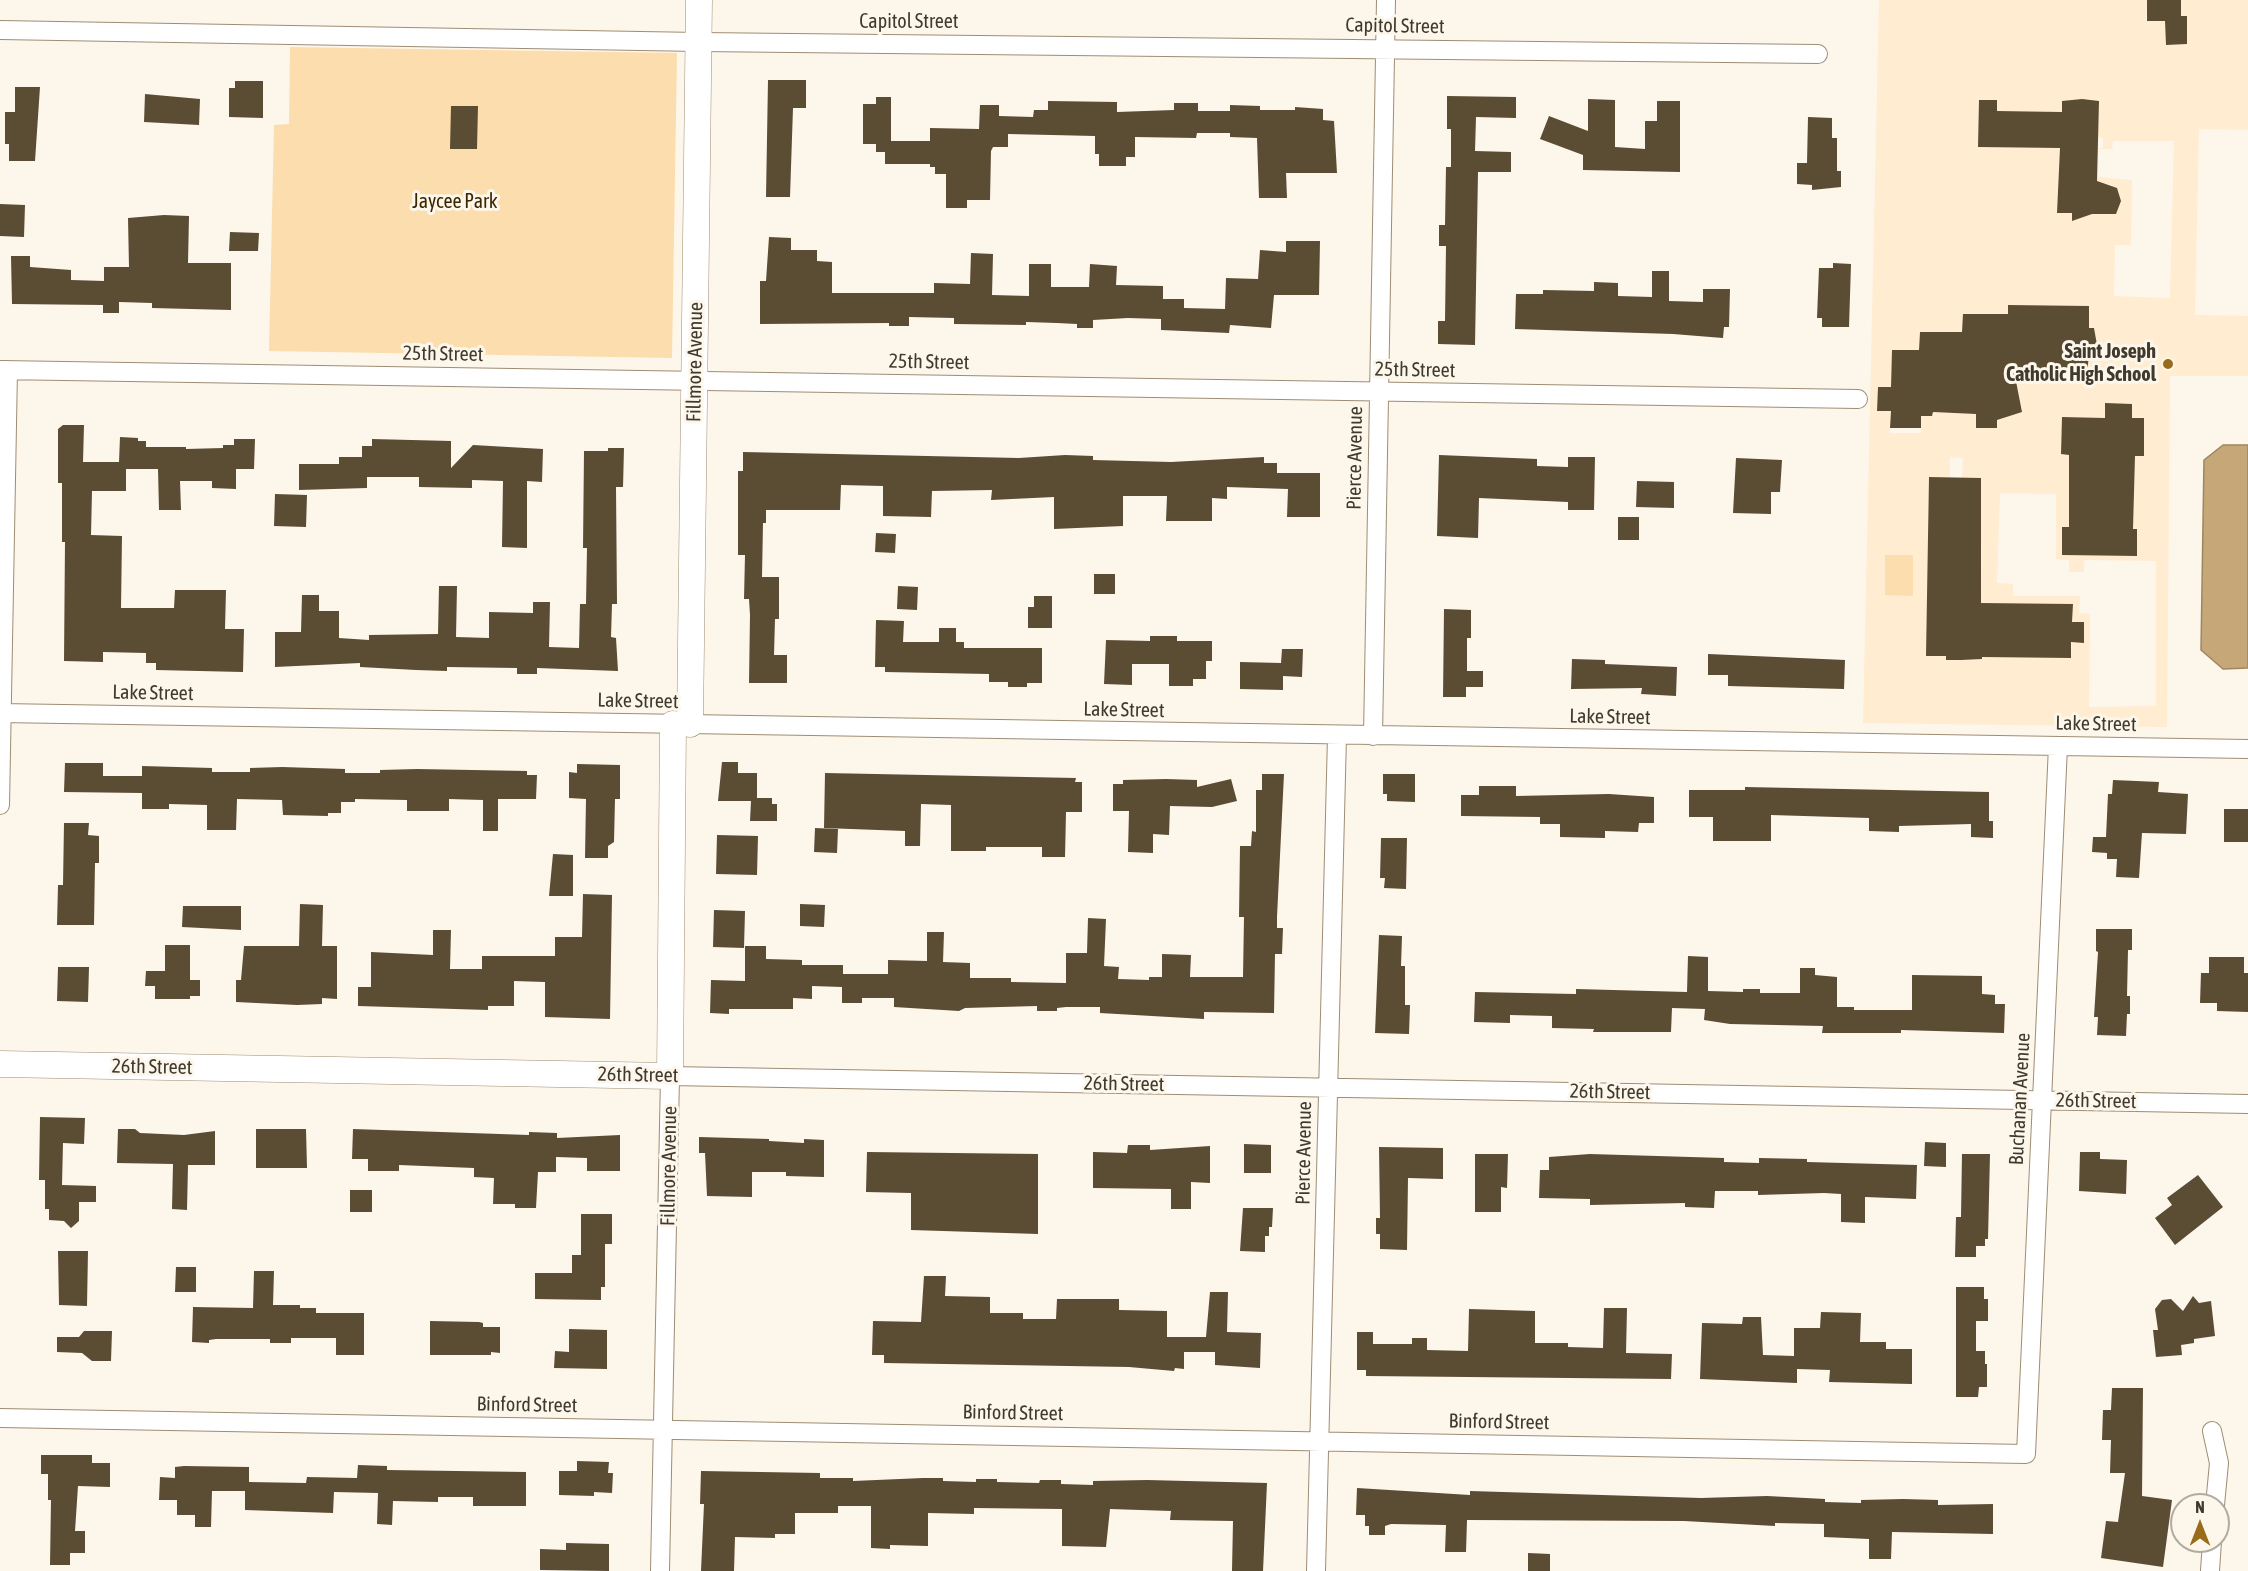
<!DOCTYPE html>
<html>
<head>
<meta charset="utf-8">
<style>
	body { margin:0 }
	#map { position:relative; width:2248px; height:1571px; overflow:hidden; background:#fdf6eb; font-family:"Asap Condensed",sans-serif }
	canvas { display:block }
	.north { position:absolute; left:2170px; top:1493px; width:60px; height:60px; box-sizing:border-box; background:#fdf6eb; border:2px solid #b1aa9f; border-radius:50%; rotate:0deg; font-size:16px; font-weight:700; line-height:24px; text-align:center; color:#40392e }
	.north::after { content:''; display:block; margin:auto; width:21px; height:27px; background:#986c1a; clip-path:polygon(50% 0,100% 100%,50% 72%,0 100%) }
</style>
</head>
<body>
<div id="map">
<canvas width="2248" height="1571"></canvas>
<div class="north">N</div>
</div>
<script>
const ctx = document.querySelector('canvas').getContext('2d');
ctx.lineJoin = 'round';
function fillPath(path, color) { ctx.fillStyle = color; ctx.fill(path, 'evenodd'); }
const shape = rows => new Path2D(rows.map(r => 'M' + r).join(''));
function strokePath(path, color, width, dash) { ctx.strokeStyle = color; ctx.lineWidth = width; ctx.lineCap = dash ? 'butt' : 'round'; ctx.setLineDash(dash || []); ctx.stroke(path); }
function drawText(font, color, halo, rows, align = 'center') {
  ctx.font = font + ' "Asap Condensed",sans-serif'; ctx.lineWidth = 6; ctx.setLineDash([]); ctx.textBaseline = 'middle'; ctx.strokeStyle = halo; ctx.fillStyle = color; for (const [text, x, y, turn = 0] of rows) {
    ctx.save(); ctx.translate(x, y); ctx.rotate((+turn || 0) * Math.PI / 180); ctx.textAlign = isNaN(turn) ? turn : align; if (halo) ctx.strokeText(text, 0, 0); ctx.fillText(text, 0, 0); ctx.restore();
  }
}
fillPath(shape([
	[1879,0,2147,0,2146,21,2165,21,2166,45,2187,44,2187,16,2181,16,2181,0,2248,0,2248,130,2199,129,2195,315,2248,316,2248,376,2170,376,2167,727,1863,723],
	[2082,99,2098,137,2103,138,2103,148,2098,148,2097,188,2108,184,2113,185,2114,188,2117,189,2121,201,2116,214,2081,213,2077,219,2072,218,2072,213,2058,213,2060,148,1978,147,1979,101,1996,101,1997,111,2062,112,2062,101],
	[2113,141,2174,141,2170,298,2114,296,2115,245,2131,245,2132,180,2098,177,2098,149,2112,149],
	[2008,305,2089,306,2089,328,2094,328,2099,355,2089,356,2087,372,2014,371,2022,412,1997,420,1976,414,1933,412,1932,416,1921,416,1921,433,1890,433,1891,411,1877,411,1878,387,1891,387,1892,350,1919,350,1920,332,1962,332,1964,314,1999,314,2008,318],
	[2105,403,2132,418,2144,418,2144,456,2135,456,2133,529,2137,529,2137,556,2062,555,2069,527,2069,455,2061,454,2062,417,2105,418],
	[1950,457,1963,458,1962,478,1981,478,1981,531,1960,531,1960,544,1982,545,1981,603,2073,604,2072,622,2084,622,2084,642,2072,642,2071,658,1982,657,1981,659,1960,660,1946,660,1946,656,1927,656,1929,477,1950,477],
	[2000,493,2056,494,2056,559,2069,560,2069,572,2084,572,2084,560,2156,561,2156,706,2089,707,2090,614,2079,613,2080,596,2013,596,2013,584,1997,583]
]), '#ffecd1');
fillPath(shape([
	[290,47,677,53,672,358,269,351,274,125,289,124],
	[1885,555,1913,555,1913,596,1885,595]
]), '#fcddad');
const water = shape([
	[2223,445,2248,445,2248,668,2223,669,2201,650,2204,460,2223,445]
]);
fillPath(water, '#c6a777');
strokePath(water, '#9e8661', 1.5);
fillPath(shape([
	[2147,0,2181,0,2181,16,2187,16,2187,44,2166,45,2165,21,2147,21],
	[768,80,806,80,806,108,793,108,790,197,766,197],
	[235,81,263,81,263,118,229,117,229,88,235,88],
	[15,87,40,87,35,161,9,161,9,144,5,144,5,112,15,112],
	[145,94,200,99,199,125,144,122],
	[1447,96,1516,97,1516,118,1476,117,1475,151,1511,152,1511,172,1478,172,1475,345,1438,344,1438,321,1445,321,1446,246,1439,246,1439,225,1445,225,1446,167,1451,167,1451,129,1447,129],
	[876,97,891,97,891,141,930,141,930,128,979,129,980,105,999,105,999,116,1033,117,1034,110,1048,110,1048,101,1117,102,1117,112,1174,110,1174,103,1198,103,1198,111,1230,111,1230,105,1260,106,1260,110,1295,110,1295,107,1323,109,1323,120,1334,121,1337,173,1286,173,1287,198,1259,198,1257,138,1230,137,1230,133,1197,133,1196,138,1135,137,1135,157,1126,157,1126,166,1099,166,1099,154,1095,154,1095,136,1008,134,1008,147,993,147,991,151,990,200,967,200,967,208,946,208,946,174,935,174,935,167,930,167,930,164,885,164,885,152,876,152,876,144,863,144,863,104,876,104],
	[1588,99,1615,100,1615,147,1645,149,1645,121,1657,121,1657,101,1680,101,1680,172,1583,170,1583,155,1540,139,1549,116,1588,131],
	[2082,99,2099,101,2097,181,2117,188,2121,201,2116,214,2092,214,2072,221,2072,213,2057,213,2060,148,1978,147,1979,100,1997,100,1997,111,2062,112,2062,101],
	[451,106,478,106,477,149,450,149],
	[1808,117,1832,118,1832,138,1837,138,1837,171,1841,171,1841,187,1812,190,1812,185,1797,184,1797,163,1807,163],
	[0,204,25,205,24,237,0,236],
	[164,215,189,216,188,263,231,263,231,310,152,308,152,303,119,302,119,313,103,313,103,305,12,304,11,256,30,256,30,267,71,270,71,280,104,281,104,267,129,267,128,218],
	[230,232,259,233,258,251,229,251],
	[769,237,791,238,791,250,817,250,817,261,832,262,832,293,934,293,934,283,970,284,971,253,993,254,992,295,1029,296,1029,264,1051,264,1051,287,1089,287,1090,264,1117,266,1116,285,1163,286,1163,299,1184,299,1184,308,1225,309,1226,278,1258,279,1260,250,1286,252,1286,241,1320,241,1319,295,1274,295,1271,328,1230,325,1229,333,1161,330,1161,319,1128,318,1093,320,1093,328,1077,328,1077,324,1057,323,1026,322,1026,325,954,324,954,318,909,317,909,326,889,326,889,323,760,324,760,281,766,281],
	[1833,263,1851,264,1849,327,1822,327,1822,318,1817,318,1819,268,1833,268],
	[1652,271,1669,271,1669,301,1703,302,1703,289,1730,289,1729,327,1724,327,1723,338,1673,334,1515,329,1516,294,1543,294,1543,290,1594,291,1594,282,1618,283,1618,296,1652,297],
	[2008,305,2089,306,2089,328,2094,328,2099,356,2089,356,2087,372,2014,371,2022,412,1997,420,1997,428,1976,428,1976,414,1933,412,1932,416,1921,416,1921,428,1890,428,1891,411,1877,411,1878,387,1891,387,1892,350,1919,350,1920,332,1962,332,1963,314,2008,314],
	[2105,403,2132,404,2132,418,2144,418,2144,456,2135,456,2133,529,2137,529,2137,556,2062,555,2062,527,2069,527,2069,455,2061,454,2062,417,2105,418],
	[63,425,84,425,83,462,119,462,120,437,138,438,138,441,146,441,146,447,186,447,186,449,223,448,223,445,234,445,234,439,255,439,254,469,236,469,236,489,212,488,212,481,180,481,181,510,159,510,158,469,126,469,126,491,92,491,91,535,122,536,121,608,174,608,175,590,226,590,225,629,244,629,243,672,156,670,156,663,146,663,146,653,103,652,103,662,64,661,65,542,62,542,62,483,58,483,58,429],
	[372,439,451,441,451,468,473,445,543,449,542,482,527,481,527,548,502,547,503,481,472,480,472,488,419,487,419,477,367,477,367,488,299,490,299,464,339,464,339,457,362,457,362,446,372,446],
	[608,448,624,448,623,487,616,487,617,604,612,604,611,637,616,638,618,671,537,668,537,674,517,674,517,668,447,667,447,671,416,670,360,667,360,663,275,667,275,632,301,632,302,595,319,595,319,611,339,611,339,638,369,640,369,635,438,634,439,586,457,586,456,637,489,638,489,612,533,613,533,602,550,602,549,647,579,648,580,604,586,604,587,548,583,548,584,451,608,451],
	[743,452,1019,458,1065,455,1093,456,1093,460,1171,462,1264,457,1264,463,1277,463,1277,473,1320,473,1320,517,1287,517,1288,489,1227,487,1227,499,1212,498,1212,521,1166,521,1167,496,1123,496,1123,526,1054,529,1054,497,991,500,992,490,932,491,931,517,883,516,883,486,841,485,840,510,766,510,766,523,763,523,762,577,779,577,779,619,775,619,774,655,787,655,787,683,749,683,750,615,749,599,744,599,745,555,738,555,738,471,743,471],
	[1439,455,1537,459,1537,466,1568,467,1568,457,1595,457,1594,510,1568,510,1568,502,1479,498,1478,538,1437,536],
	[1736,458,1782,460,1780,492,1771,492,1771,514,1733,513],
	[1929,477,1981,478,1981,603,2073,604,2072,622,2084,622,2084,643,2071,642,2071,658,1982,657,1982,659,1961,660,1946,660,1946,656,1926,656],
	[1637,481,1674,482,1674,508,1636,507],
	[275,494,307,495,306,527,274,526],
	[1618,517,1639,517,1639,540,1618,540],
	[876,533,896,534,895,553,875,552],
	[1094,574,1115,574,1115,594,1094,594],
	[898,586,918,587,917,610,897,609],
	[1034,596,1052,596,1052,628,1028,628,1028,607,1034,607],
	[1444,609,1471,610,1471,638,1467,638,1467,671,1483,671,1483,687,1466,687,1466,697,1443,697],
	[876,620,904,621,903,642,939,642,939,628,956,628,956,642,964,642,964,648,1042,648,1042,683,1027,683,1027,687,1008,687,1008,682,989,682,989,674,885,672,885,667,875,667],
	[1150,636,1177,636,1177,641,1212,641,1212,661,1206,661,1206,679,1193,679,1193,686,1169,686,1169,664,1132,664,1132,685,1104,684,1106,640,1150,641],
	[1282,649,1303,649,1302,677,1283,676,1283,690,1240,689,1240,662,1281,663],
	[1708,654,1845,660,1844,689,1728,686,1728,675,1708,675],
	[1572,659,1605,660,1605,664,1677,667,1676,696,1641,694,1642,688,1571,689],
	[722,762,738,762,738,773,757,773,757,798,772,798,772,804,777,804,777,821,750,821,751,801,718,801],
	[65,763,103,763,103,776,142,776,142,766,212,768,212,772,250,772,250,768,282,767,345,769,345,773,380,773,380,770,417,769,527,771,527,775,537,775,536,799,498,799,498,831,483,831,483,800,449,799,449,811,407,811,407,800,355,799,355,802,341,802,341,813,328,813,328,816,283,815,282,800,237,799,236,830,207,830,207,805,169,804,169,809,142,809,142,793,64,792],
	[577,764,620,765,620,799,615,799,614,842,608,846,608,858,585,858,586,799,569,798,569,772,577,773],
	[825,773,1076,778,1075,782,1082,782,1082,812,1066,812,1065,857,1042,857,1042,847,986,847,986,851,951,851,951,805,921,804,920,846,905,846,905,831,824,828],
	[1262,774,1284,774,1277,917,1277,928,1283,928,1282,954,1275,954,1274,1013,1204,1012,1204,1019,1100,1013,1100,1007,1066,1007,1057,1008,1057,1011,1037,1011,1037,1006,965,1008,959,1011,894,1007,894,998,862,998,862,1003,842,1003,842,987,812,986,812,999,793,998,793,1009,729,1009,729,1014,710,1013,711,980,745,981,745,946,766,946,766,959,802,960,802,965,843,965,843,974,888,974,888,960,927,961,927,932,944,932,943,962,970,963,970,978,1011,978,1011,982,1066,983,1066,953,1087,953,1088,918,1106,919,1104,966,1119,967,1118,979,1149,980,1149,977,1162,977,1162,954,1191,955,1190,977,1243,977,1244,917,1239,917,1240,846,1251,846,1252,831,1256,832,1256,790,1262,790],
	[1383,774,1415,774,1415,802,1387,801,1387,794,1383,794],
	[1166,779,1197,780,1197,787,1231,779,1237,801,1212,807,1170,806,1169,835,1153,834,1153,853,1128,852,1129,811,1113,811,1113,784,1123,784,1123,780],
	[2113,780,2159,782,2158,792,2188,794,2186,834,2142,833,2139,878,2116,877,2117,859,2107,859,2107,853,2092,852,2093,837,2106,837,2108,794,2112,794],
	[1479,786,1516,786,1516,796,1609,794,1654,797,1654,823,1639,823,1638,832,1605,831,1605,838,1560,837,1560,824,1540,824,1540,817,1461,816,1461,795,1479,795],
	[1745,787,1989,792,1989,821,1993,821,1993,838,1971,837,1971,824,1899,826,1899,832,1869,831,1869,818,1771,815,1771,841,1713,841,1713,817,1689,817,1689,790,1745,790],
	[2224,809,2248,809,2248,842,2224,842],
	[64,823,89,823,88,835,99,836,99,863,95,863,94,925,57,925,58,885,63,885],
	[815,828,838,829,837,853,814,852],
	[717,835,758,836,757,875,716,874],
	[1381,838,1407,838,1406,889,1384,888,1385,878,1380,878],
	[553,854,573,855,573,896,549,896],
	[583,894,612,895,610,1019,545,1017,545,982,514,981,514,1006,488,1006,488,1010,358,1006,358,987,371,987,371,952,433,955,433,930,451,930,450,969,482,969,482,956,555,956,555,937,582,937],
	[300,904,323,905,322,946,337,946,337,999,322,998,322,1004,297,1005,236,1002,236,980,241,980,244,946,299,946],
	[800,904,825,905,824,927,800,926],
	[183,906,241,906,241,930,182,927],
	[714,910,745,911,744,948,713,947],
	[2096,929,2132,929,2132,950,2128,950,2127,996,2130,996,2130,1014,2127,1014,2126,1036,2097,1035,2098,1017,2094,1017,2098,952,2096,951],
	[1379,935,1402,936,1401,966,1405,966,1405,1005,1410,1005,1409,1034,1375,1033],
	[165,945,190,945,190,980,200,980,200,996,190,996,190,999,155,999,155,986,145,986,146,971,165,971],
	[1688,956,1708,957,1708,991,1743,992,1743,989,1760,989,1760,993,1800,993,1800,968,1815,968,1815,975,1837,977,1837,1007,1854,1007,1854,1010,1912,1010,1912,975,1982,976,1982,994,1995,995,1995,1004,2005,1004,2004,1033,1901,1030,1901,1033,1822,1033,1823,1026,1730,1024,1704,1020,1705,1009,1672,1008,1671,1032,1593,1032,1594,1029,1552,1028,1552,1016,1510,1015,1510,1023,1474,1022,1475,992,1576,994,1576,989,1687,992],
	[2209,957,2244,957,2244,973,2248,973,2248,1012,2217,1011,2217,1003,2200,1003,2201,973,2209,973],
	[58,967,89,967,88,1002,57,1001],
	[40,1117,85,1118,84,1144,63,1143,62,1185,96,1186,96,1202,79,1202,79,1221,71,1228,64,1221,49,1220,49,1209,45,1209,45,1180,39,1180],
	[118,1129,135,1129,140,1133,184,1135,215,1131,215,1165,188,1165,187,1210,172,1209,173,1164,117,1163],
	[256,1129,306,1129,307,1168,256,1168],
	[353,1129,529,1135,529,1132,557,1133,557,1138,620,1135,620,1171,587,1171,587,1158,556,1157,556,1172,538,1172,536,1208,515,1208,515,1204,493,1204,494,1178,474,1177,474,1168,399,1165,399,1171,368,1171,368,1159,352,1159],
	[699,1137,769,1139,769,1141,804,1143,804,1139,824,1140,824,1177,786,1176,786,1172,752,1172,752,1197,707,1196,705,1153,699,1153],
	[1925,1142,1946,1143,1946,1167,1924,1166],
	[1244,1144,1271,1145,1271,1173,1244,1173],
	[1128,1145,1150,1145,1150,1150,1210,1146,1210,1183,1191,1182,1191,1209,1171,1209,1171,1189,1093,1188,1093,1152,1127,1153],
	[1379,1147,1443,1148,1443,1179,1408,1178,1407,1250,1380,1249,1380,1234,1376,1234,1376,1218,1380,1218],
	[867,1152,1038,1154,1038,1234,911,1230,911,1193,866,1192],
	[2080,1152,2100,1152,2100,1159,2127,1160,2126,1194,2079,1191],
	[1475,1154,1508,1154,1507,1188,1501,1187,1501,1212,1475,1212],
	[1590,1154,1724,1158,1724,1162,1759,1163,1759,1158,1807,1159,1807,1162,1917,1165,1916,1199,1865,1197,1865,1223,1841,1222,1841,1194,1824,1193,1758,1195,1758,1191,1715,1191,1714,1208,1685,1207,1685,1203,1590,1205,1590,1199,1539,1198,1540,1170,1549,1170,1549,1157],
	[1962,1154,1990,1154,1988,1239,1985,1239,1985,1246,1976,1246,1976,1257,1955,1257,1956,1217,1961,1217],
	[2198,1175,2223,1207,2175,1245,2155,1218,2172,1205,2167,1198],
	[350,1190,372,1190,372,1212,350,1212],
	[1243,1208,1273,1208,1272,1227,1269,1227,1269,1236,1265,1236,1265,1252,1240,1251],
	[581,1214,612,1214,612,1244,605,1244,605,1287,601,1287,601,1300,535,1299,535,1273,572,1273,572,1255,581,1255],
	[58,1251,88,1251,87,1306,59,1305],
	[176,1267,196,1267,196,1292,175,1292],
	[254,1271,274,1271,273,1305,300,1305,300,1308,316,1308,316,1313,364,1313,364,1355,336,1355,336,1338,291,1338,291,1343,270,1343,270,1339,216,1339,209,1340,209,1343,192,1342,193,1307,253,1308],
	[924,1276,946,1276,945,1296,990,1297,990,1313,1023,1313,1023,1319,1056,1319,1057,1299,1119,1299,1119,1310,1167,1311,1167,1337,1206,1337,1210,1292,1228,1292,1227,1332,1261,1333,1260,1368,1215,1365,1215,1352,1184,1352,1184,1369,1175,1368,1174,1371,1129,1367,884,1363,884,1355,872,1355,873,1321,921,1322],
	[1956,1287,1984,1287,1984,1299,1988,1299,1988,1321,1976,1321,1976,1351,1985,1351,1985,1364,1987,1364,1987,1387,1979,1387,1978,1397,1956,1397],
	[2193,1296,2199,1303,2211,1301,2215,1336,2194,1339,2194,1343,2181,1345,2182,1355,2156,1357,2153,1330,2158,1330,2155,1309,2162,1300,2171,1299,2183,1311],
	[1604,1308,1627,1308,1626,1353,1672,1354,1671,1379,1366,1376,1366,1370,1357,1370,1357,1332,1373,1332,1373,1344,1412,1344,1412,1338,1427,1338,1427,1350,1468,1351,1469,1309,1535,1311,1535,1343,1568,1343,1568,1347,1603,1348],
	[1821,1312,1861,1313,1860,1342,1886,1342,1886,1349,1912,1349,1912,1384,1829,1382,1830,1370,1797,1369,1797,1383,1700,1379,1702,1323,1742,1324,1743,1317,1761,1317,1763,1355,1794,1356,1794,1328,1820,1328],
	[430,1321,479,1322,483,1323,483,1327,500,1327,500,1353,491,1352,491,1355,430,1355],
	[569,1329,607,1330,607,1369,554,1368,555,1351,569,1352],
	[84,1331,112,1331,111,1361,92,1361,82,1353,57,1352,57,1337,79,1337],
	[2112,1388,2143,1388,2142,1496,2172,1500,2163,1567,2101,1558,2106,1521,2118,1522,2125,1473,2110,1473,2111,1440,2102,1440,2103,1410,2111,1410],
	[41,1455,92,1455,92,1463,110,1463,110,1487,78,1486,75,1531,85,1531,85,1553,70,1553,70,1565,50,1565,51,1500,48,1500,48,1474,41,1474],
	[577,1461,609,1462,608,1473,613,1473,612,1493,594,1492,594,1496,559,1495,559,1471,577,1471],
	[358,1465,387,1466,387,1470,526,1472,526,1506,473,1506,473,1497,438,1497,438,1502,393,1501,392,1525,377,1524,378,1493,334,1492,333,1513,245,1510,245,1491,212,1491,211,1527,195,1527,195,1515,177,1515,177,1500,159,1500,160,1477,175,1478,175,1467,184,1466,249,1467,249,1482,306,1483,307,1477,357,1478],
	[701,1471,820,1473,820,1478,853,1478,853,1481,923,1478,943,1478,943,1481,976,1482,976,1479,997,1479,997,1482,1039,1483,1040,1480,1061,1480,1061,1484,1093,1485,1093,1481,1147,1480,1267,1483,1263,1571,1232,1571,1233,1521,1170,1520,1171,1511,1110,1509,1106,1547,1062,1546,1062,1509,974,1508,974,1514,928,1513,928,1546,890,1545,890,1549,871,1548,871,1506,838,1506,838,1513,795,1513,795,1534,775,1534,775,1538,735,1537,734,1571,701,1571,704,1504,700,1504],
	[1357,1488,1470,1495,1470,1491,1701,1498,1767,1496,1825,1499,1825,1502,1861,1503,1861,1500,1903,1499,1938,1500,1938,1505,1993,1504,1993,1534,1892,1532,1891,1559,1869,1559,1869,1539,1824,1537,1824,1524,1775,1523,1775,1526,1684,1521,1467,1520,1466,1552,1445,1552,1446,1525,1391,1524,1385,1526,1385,1535,1369,1535,1369,1526,1365,1526,1365,1515,1356,1515],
	[566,1543,609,1544,609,1571,540,1570,540,1549,566,1550],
	[1528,1553,1550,1554,1550,1571,1528,1571]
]), '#5b4c34');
const street = shape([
	[0,30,699,42,1818,54],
	[0,370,1858,399],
	[0,713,2248,749],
	[1373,736,1386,0],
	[0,805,8,370],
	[0,1418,2026,1454,2058,746],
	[2212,1431,2219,1463,2215,1505],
	[660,1571,670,1076,2248,1104],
	[1316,1571,1337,736],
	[2210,1571,2212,1541]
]);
const secondary = shape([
	[690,724,699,0],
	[0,1064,670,1076,673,724]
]);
strokePath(street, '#9e8d74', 20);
strokePath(secondary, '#9e8d74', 27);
strokePath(street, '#fff', 18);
strokePath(secondary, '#fff', 26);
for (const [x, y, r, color] of [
	[2168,364,6,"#986c1a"]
]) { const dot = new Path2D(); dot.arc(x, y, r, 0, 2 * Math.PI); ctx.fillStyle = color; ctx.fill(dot); strokePath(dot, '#fdf6eb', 2); }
drawText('20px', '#40392e', '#fdf6eb', [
	["Capitol Street",909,22],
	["Capitol Street",1395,26,1],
	["25th Street",443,354,1],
	["Fillmore Avenue",695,362,-89],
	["25th Street",929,362,1],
	["25th Street",1415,370,1],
	["Pierce Avenue",1355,458,-89],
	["Lake Street",153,693,1],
	["Lake Street",638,701,1],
	["Lake Street",1124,710,1],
	["Lake Street",1610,717,1],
	["Lake Street",2096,724,1],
	["26th Street",152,1067,1],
	["26th Street",638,1075,1],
	["26th Street",1124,1084,1],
	["26th Street",1610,1092,1],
	["Buchanan Avenue",2020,1099,-87],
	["26th Street",2096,1101,1],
	["Pierce Avenue",1304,1153,-89],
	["Fillmore Avenue",669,1166,-89],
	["Binford Street",527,1405,1],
	["Binford Street",1013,1413,1],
	["Binford Street",1499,1422,1]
]);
drawText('20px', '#3c2600', '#fdf6eb', [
	["Jaycee Park",455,202]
]);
drawText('bold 20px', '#40392e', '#fdf6eb', [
	["Saint Joseph",2156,352],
	["Catholic High School",2156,375]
], 'right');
</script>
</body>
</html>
